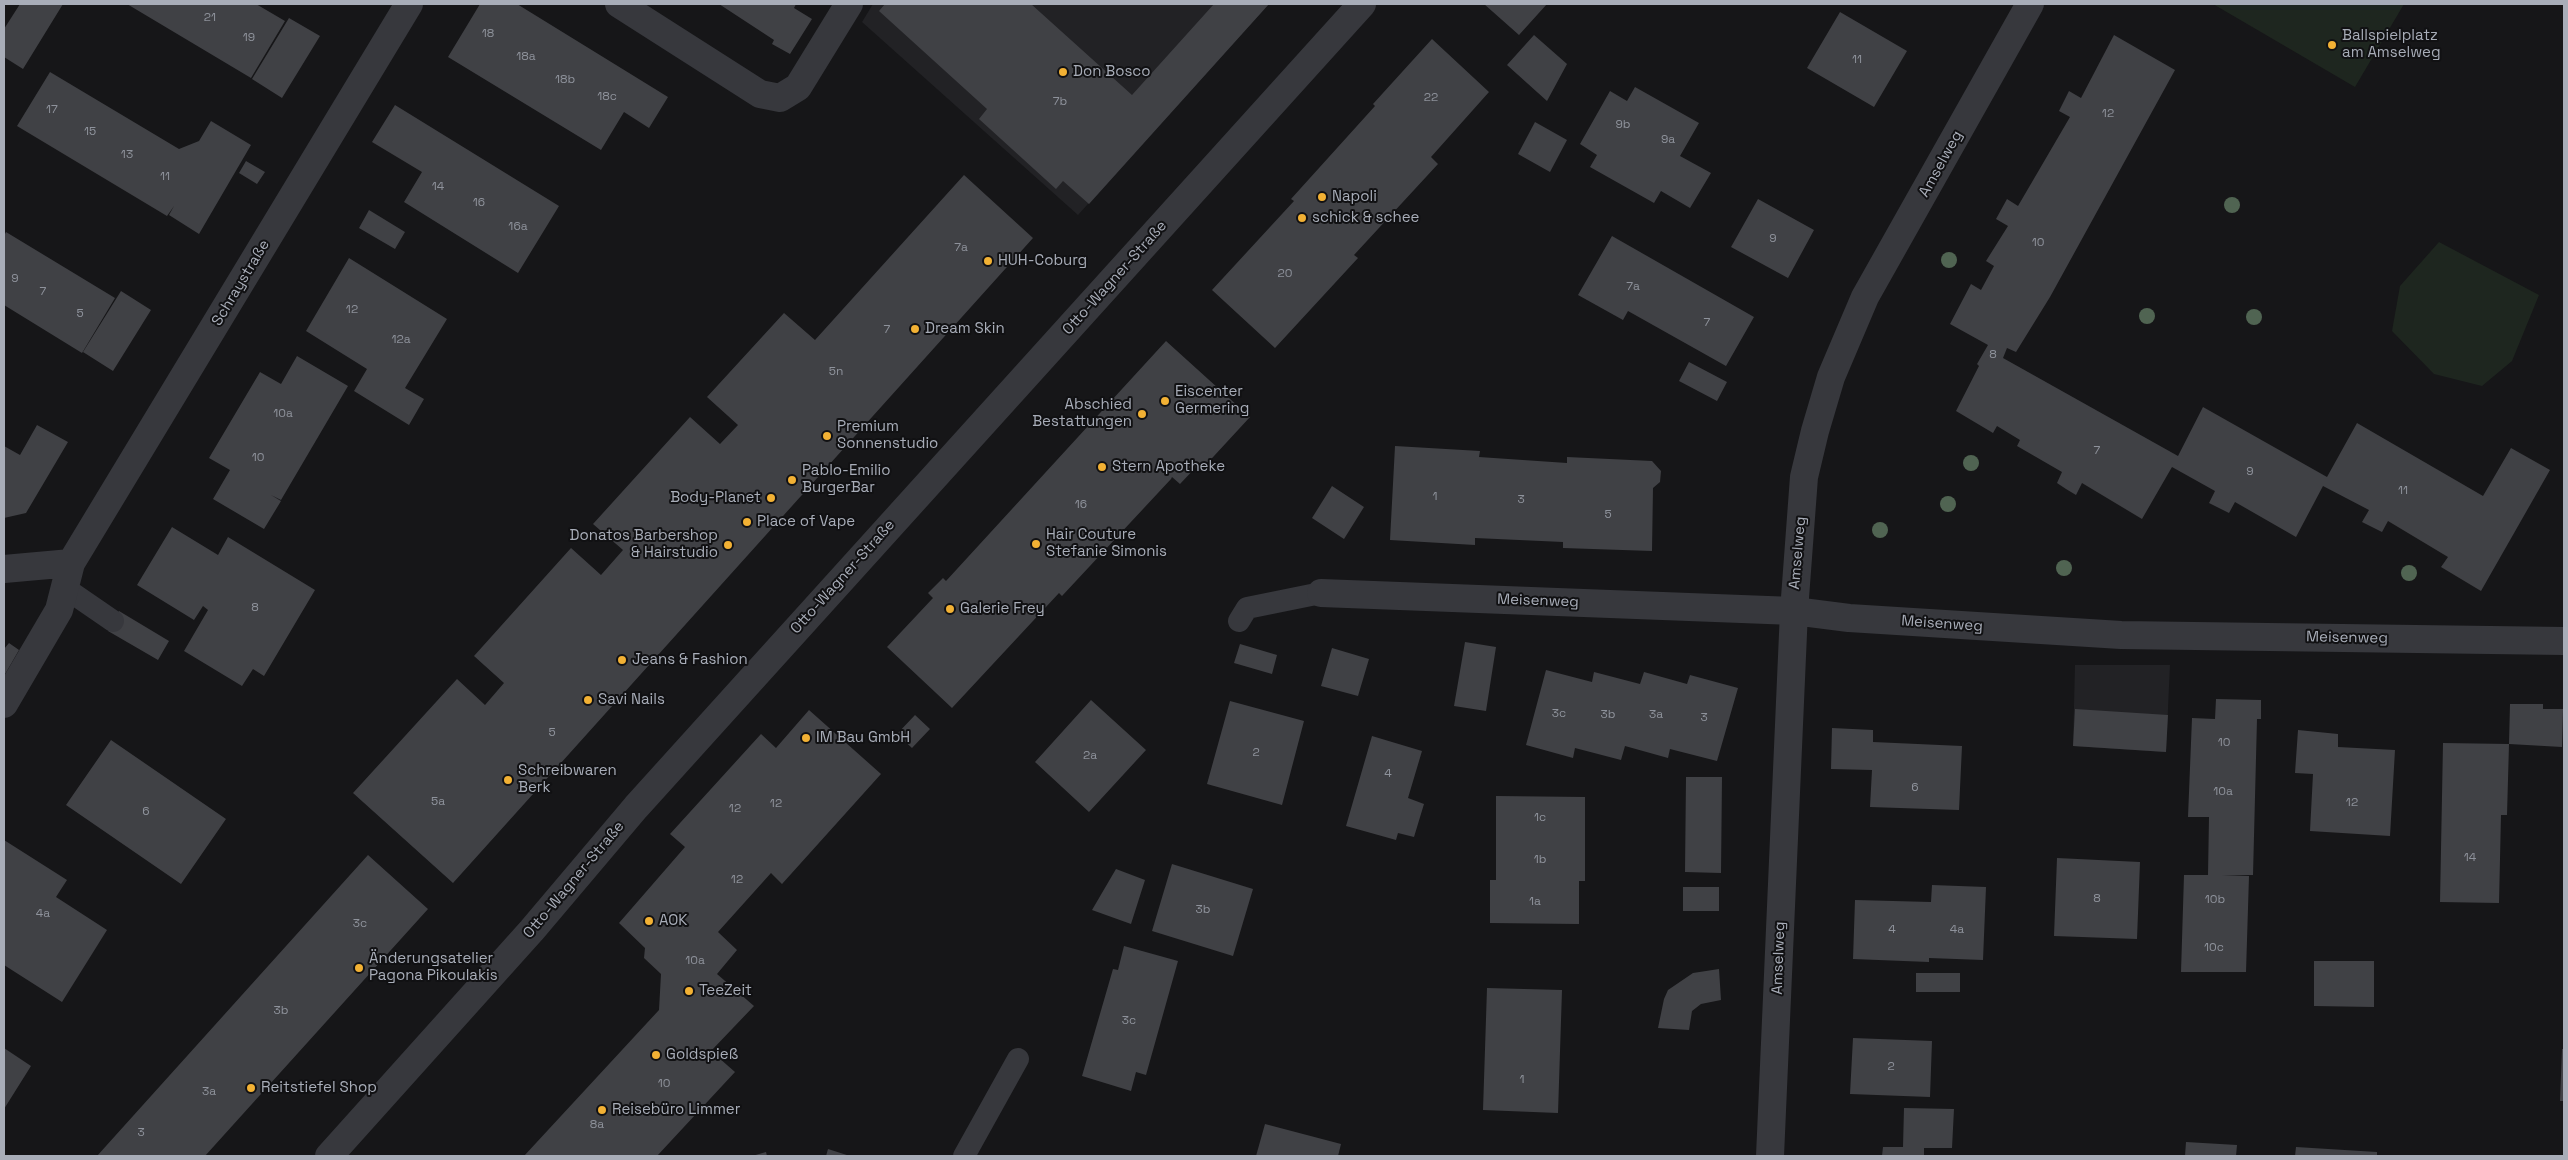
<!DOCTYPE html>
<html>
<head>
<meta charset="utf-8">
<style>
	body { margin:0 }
	#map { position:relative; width:2568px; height:1160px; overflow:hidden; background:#161618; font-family:"Space Grotesk",sans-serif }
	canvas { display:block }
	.frame { position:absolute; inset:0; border:5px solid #a8adb8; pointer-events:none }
</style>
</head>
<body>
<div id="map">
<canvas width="2568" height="1160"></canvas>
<div class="frame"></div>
</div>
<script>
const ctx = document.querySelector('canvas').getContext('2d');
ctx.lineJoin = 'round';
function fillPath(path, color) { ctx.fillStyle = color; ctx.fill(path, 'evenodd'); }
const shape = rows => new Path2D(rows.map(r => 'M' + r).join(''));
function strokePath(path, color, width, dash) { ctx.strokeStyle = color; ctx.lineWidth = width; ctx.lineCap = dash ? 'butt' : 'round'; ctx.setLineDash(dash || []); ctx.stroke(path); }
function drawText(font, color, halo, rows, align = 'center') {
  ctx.font = font + ' "Space Grotesk",sans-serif'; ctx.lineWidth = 4; ctx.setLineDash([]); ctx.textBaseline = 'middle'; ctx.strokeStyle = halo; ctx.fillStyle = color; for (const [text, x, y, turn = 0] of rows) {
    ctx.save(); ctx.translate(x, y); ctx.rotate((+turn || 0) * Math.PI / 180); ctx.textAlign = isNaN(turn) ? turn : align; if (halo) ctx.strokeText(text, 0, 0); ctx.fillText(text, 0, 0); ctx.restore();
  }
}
fillPath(shape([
	[873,4,1269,4,1078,215,862,22],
	[2075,665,2170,665,2166,752,2073,746]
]), '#222225');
fillPath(shape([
	[2213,4,2404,4,2355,87],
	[2439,242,2539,295,2512,361,2482,386,2434,374,2392,331,2400,286]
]), '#1e261f');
fillPath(shape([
	[20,4,63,4,23,69,4,57,4,29],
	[127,4,256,4,285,21,251,78],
	[480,4,517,4,668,97,649,128,624,112,601,150,448,57],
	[719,4,796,4,794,8,812,19,790,54,772,44,774,40],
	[885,4,1031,4,1132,95,1214,4,1269,4,1089,204,1063,181,1056,189,979,119,987,109,879,11],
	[1484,4,1547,4,1519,35],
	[1840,12,1907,51,1874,107,1807,68],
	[289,18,320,36,282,98,252,79],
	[1534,35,1567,64,1547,101,1507,65],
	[2114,35,2175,70,2050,297,2016,352,2007,348,2003,358,2178,456,2203,407,2327,477,2357,423,2483,496,2511,448,2550,470,2481,591,2441,567,2448,557,2388,521,2382,532,2362,522,2369,510,2323,486,2296,537,2235,502,2229,513,2209,503,2215,491,2172,467,2142,519,2082,483,2076,495,2066,489,2057,483,2062,472,2017,446,2020,440,1997,426,1993,433,1956,411,1979,366,1977,364,1988,345,1950,324,1971,284,1981,290,1994,266,1986,261,2008,226,1996,219,2007,199,2018,206,2070,117,2059,111,2069,91,2081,98],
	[1432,39,1489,92,1431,157,1438,164,1354,255,1358,258,1275,348,1212,290,1294,201,1291,199,1375,106,1373,104],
	[50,72,179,149,199,141,211,121,251,145,199,234,169,215,174,206,167,216,17,126],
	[1635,87,1699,123,1680,156,1711,173,1690,208,1661,191,1654,203,1590,167,1597,155,1580,144,1610,91,1627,101],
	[395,105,559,206,518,273,404,202,422,172,372,142],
	[1535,122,1567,140,1550,172,1518,154],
	[246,161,265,172,257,184,239,173],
	[964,175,1033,238,453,883,353,793,457,679,485,705,504,683,474,656,571,548,601,575,623,550,593,524,690,417,720,444,738,425,707,397,784,313,815,340],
	[1758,199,1814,230,1788,278,1731,247],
	[369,210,405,232,395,249,359,228],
	[6,232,115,298,82,353,4,305,4,236],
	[1612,236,1754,317,1726,366,1628,311,1623,320,1578,295],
	[349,258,447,319,405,388,424,399,409,425,354,391,367,369,306,331],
	[121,291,151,310,113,371,83,352],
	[1166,341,1250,417,1202,469,1198,465,1180,484,1172,477,1171,479,1062,596,1059,593,952,708,887,647,933,598,928,593,943,578,946,581],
	[297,356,348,386,281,500,271,495,281,501,264,529,213,499,230,470,209,458,260,372,281,384],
	[1689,362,1727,382,1717,401,1679,381],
	[37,425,68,442,26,513,4,518,4,446,20,455],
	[1395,446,1480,451,1479,457,1567,463,1567,457,1652,461,1661,471,1660,482,1653,488,1652,551,1563,548,1563,542,1475,538,1475,545,1390,540],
	[1332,486,1364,507,1344,539,1312,518],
	[172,527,218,555,228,537,315,590,264,676,253,669,242,686,184,651,208,610,203,606,194,620,137,585],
	[119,611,169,641,158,660,108,631],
	[1465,642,1496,647,1486,711,1454,706],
	[9,643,19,650,4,676,4,649],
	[1240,644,1277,655,1272,674,1234,663],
	[1332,648,1369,659,1358,696,1321,686],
	[1546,670,1592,682,1594,672,1640,684,1644,672,1687,684,1690,675,1738,688,1717,761,1670,749,1668,758,1625,746,1621,760,1575,748,1573,758,1526,745],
	[2216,699,2261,700,2261,719,2257,719,2253,875,2222,875,2249,876,2246,972,2181,972,2184,875,2208,875,2209,817,2188,817,2192,718,2215,719],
	[1091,700,1146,750,1089,812,1035,762],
	[1230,701,1304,721,1282,805,1207,784],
	[2510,704,2543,704,2543,709,2563,709,2562,747,2509,744,2507,815,2501,815,2499,903,2440,902,2443,743,2509,744],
	[2075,709,2168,715,2166,752,2073,746],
	[809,710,881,774,782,884,771,873,718,932,737,950,717,974,754,1006,711,1051,735,1072,657,1156,524,1156,659,1010,661,974,644,958,645,948,619,923,685,847,670,834,761,734,776,748],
	[915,715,930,729,912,748,897,734],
	[1832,728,1873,730,1873,742,1962,746,1959,810,1870,807,1872,770,1831,769],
	[2298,730,2338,734,2338,747,2395,750,2390,836,2310,831,2313,774,2295,773],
	[1372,736,1422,751,1408,798,1424,804,1414,837,1398,833,1396,840,1346,826],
	[111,740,226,819,181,884,66,805],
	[1686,777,1722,777,1721,873,1685,872],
	[1496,796,1585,797,1585,881,1579,881,1579,924,1490,923,1490,880,1496,880],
	[4,840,67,880,56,897,107,930,62,1002,4,965],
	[368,855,428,909,205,1156,97,1156],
	[2057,858,2140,862,2137,939,2054,936],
	[1172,864,1253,889,1233,956,1152,931],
	[1116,869,1145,880,1131,924,1092,910],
	[1932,885,1986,887,1983,960,1929,958,1929,962,1853,959,1855,900,1931,902],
	[1683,887,1719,887,1719,911,1683,911],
	[1124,946,1178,961,1146,1075,1136,1072,1131,1091,1082,1076,1113,969,1118,970],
	[2314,961,2374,961,2374,1007,2314,1006],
	[1719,969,1721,1000,1701,1004,1692,1011,1689,1030,1658,1028,1664,999,1668,990,1693,973],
	[1916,973,1960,973,1960,992,1916,992],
	[1487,988,1562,990,1558,1113,1483,1110],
	[1853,1038,1932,1041,1930,1097,1850,1094],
	[4,1048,31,1066,4,1109],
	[2562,1049,2564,1049,2564,1101,2560,1101],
	[1904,1108,1954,1109,1952,1148,1924,1148,1924,1156,1882,1156,1883,1147,1903,1147],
	[1265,1124,1341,1144,1338,1156,1256,1156],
	[2186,1142,2237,1145,2236,1156,2185,1156],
	[2296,1147,2377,1152,2377,1156,2295,1156],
	[828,1149,850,1156,826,1156],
	[766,1152,767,1156,752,1156]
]), '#404145');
strokePath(shape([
	[65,588,113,621],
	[1239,621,1247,608,1321,593],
	[964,1156,1018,1059]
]), '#37383d', 22);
strokePath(shape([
	[619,4,760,94,780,98,798,87,849,4],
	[4,569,71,563,409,4],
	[1321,593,1794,611,1849,618,2121,635,2564,641],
	[4,704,59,610,71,563],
	[1770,1156,1794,611,1804,477,1815,431,1831,377,1865,297,2030,4]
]), '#37383d', 28);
strokePath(shape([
	[329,1156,532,930,636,807,1362,4]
]), '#37383d', 28);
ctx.fillStyle = '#506452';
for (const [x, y] of [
	[2232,205],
	[1949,260],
	[2147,316],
	[2254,317],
	[1971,463],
	[1948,504],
	[1880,530],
	[2064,568],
	[2409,573]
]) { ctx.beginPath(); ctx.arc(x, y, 8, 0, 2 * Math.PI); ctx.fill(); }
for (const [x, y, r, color] of [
	[2332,45,5,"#f2b134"],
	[1063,72,5,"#f2b134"],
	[1322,197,5,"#f2b134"],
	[1302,218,5,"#f2b134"],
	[988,261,5,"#f2b134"],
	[915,329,5,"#f2b134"],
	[1165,401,5,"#f2b134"],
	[1142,414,5,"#f2b134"],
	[827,436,5,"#f2b134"],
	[1102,467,5,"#f2b134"],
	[792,480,5,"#f2b134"],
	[771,498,5,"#f2b134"],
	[747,522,5,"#f2b134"],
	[1036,544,5,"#f2b134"],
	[728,545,5,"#f2b134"],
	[950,609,5,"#f2b134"],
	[622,660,5,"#f2b134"],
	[588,700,5,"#f2b134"],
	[806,738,5,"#f2b134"],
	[508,780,5,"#f2b134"],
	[649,921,5,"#f2b134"],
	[359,968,5,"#f2b134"],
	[689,991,5,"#f2b134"],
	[656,1055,5,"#f2b134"],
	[251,1088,5,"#f2b134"],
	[602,1110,5,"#f2b134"]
]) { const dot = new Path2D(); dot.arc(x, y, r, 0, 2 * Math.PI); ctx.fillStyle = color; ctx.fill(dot); strokePath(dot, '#111113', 2); }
drawText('12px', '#8e929b', null, [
	["21",210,18],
	["18",488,34],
	["19",249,38],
	["18a",526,57],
	["11",1857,60],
	["18b",565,80],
	["18c",607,97],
	["22",1431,98],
	["7b",1060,102],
	["17",52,110],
	["12",2108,114],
	["9b",1623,125],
	["15",90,132],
	["9a",1668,140],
	["13",127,155],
	["11",165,177],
	["14",438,187],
	["16",479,203],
	["16a",518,227],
	["9",1773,239],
	["10",2038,243],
	["7a",961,248],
	["20",1285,274],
	["9",15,279],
	["7a",1633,287],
	["7",43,292],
	["12",352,310],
	["5",80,314],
	["7",1707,323],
	["7",887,330],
	["12a",401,340],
	["8",1993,355],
	["5n",836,372],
	["10a",283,414],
	["7",2097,451],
	["10",258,458],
	["9",2250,472],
	["11",2403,491],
	["1",1435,497],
	["3",1521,500],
	["16",1081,505],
	["5",1608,515],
	["8",255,608],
	["3c",1559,714],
	["3b",1608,715],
	["3a",1656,715],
	["3",1704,718],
	["5",552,733],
	["10",2224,743],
	["2",1256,753],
	["2a",1090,756],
	["4",1388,774],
	["6",1915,788],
	["10a",2223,792],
	["5a",438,802],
	["12",2352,803],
	["12",776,804],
	["12",735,809],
	["6",146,812],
	["1c",1540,818],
	["14",2470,858],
	["1b",1540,860],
	["12",737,880],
	["8",2097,899],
	["10b",2215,900],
	["1a",1535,902],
	["3b",1203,910],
	["4a",43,914],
	["3c",360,924],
	["4",1892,930],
	["4a",1957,930],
	["10c",2214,948],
	["10a",695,961],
	["3b",281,1011],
	["3c",1129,1021],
	["2",1891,1067],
	["1",1522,1080],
	["10",664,1084],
	["3a",209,1092],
	["8a",597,1125],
	["3",141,1133]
]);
drawText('15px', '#a8adb8', '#111113', [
	["Ballspielplatz",2342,36],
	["am Amselweg",2342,53],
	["Don Bosco",1073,72],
	["Napoli",1332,197],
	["schick & schee",1312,218],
	["HUH-Coburg",998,261],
	["Dream Skin",925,329],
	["Eiscenter",1175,392],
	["Germering",1175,409],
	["Abschied",1132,405,"right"],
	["Bestattungen",1132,422,"right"],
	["Premium",837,427],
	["Sonnenstudio",837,444],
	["Stern Apotheke",1112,467],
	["Pablo-Emilio",802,471],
	["BurgerBar",802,488],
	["Body-Planet",761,498,"right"],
	["Place of Vape",757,522],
	["Hair Couture",1046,535],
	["Stefanie Simonis",1046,552],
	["Donatos Barbershop",718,536,"right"],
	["& Hairstudio",718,553,"right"],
	["Galerie Frey",960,609],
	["Jeans & Fashion",632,660],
	["Savi Nails",598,700],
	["IM Bau GmbH",816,738],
	["Schreibwaren",518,771],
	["Berk",518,788],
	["AOK",659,921],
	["Änderungsatelier",369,959],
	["Pagona Pikoulakis",369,976],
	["TeeZeit",699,991],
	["Goldspieß",666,1055],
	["Reitstiefel Shop",261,1088],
	["Reisebüro Limmer",612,1110]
], 'left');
drawText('15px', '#a8adb8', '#111113', [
	["Amselweg",1941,164,-61],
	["Otto-Wagner-Straße",1115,278,-48],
	["Schraystraße",241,283,-59],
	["Amselweg",1798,553,-85],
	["Otto-Wagner-Straße",843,577,-48],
	["Meisenweg",1538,601,2],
	["Meisenweg",1942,624,4],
	["Meisenweg",2347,638,1],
	["Otto-Wagner-Straße",574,880,-50],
	["Amselweg",1779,958,-88]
]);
</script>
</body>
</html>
